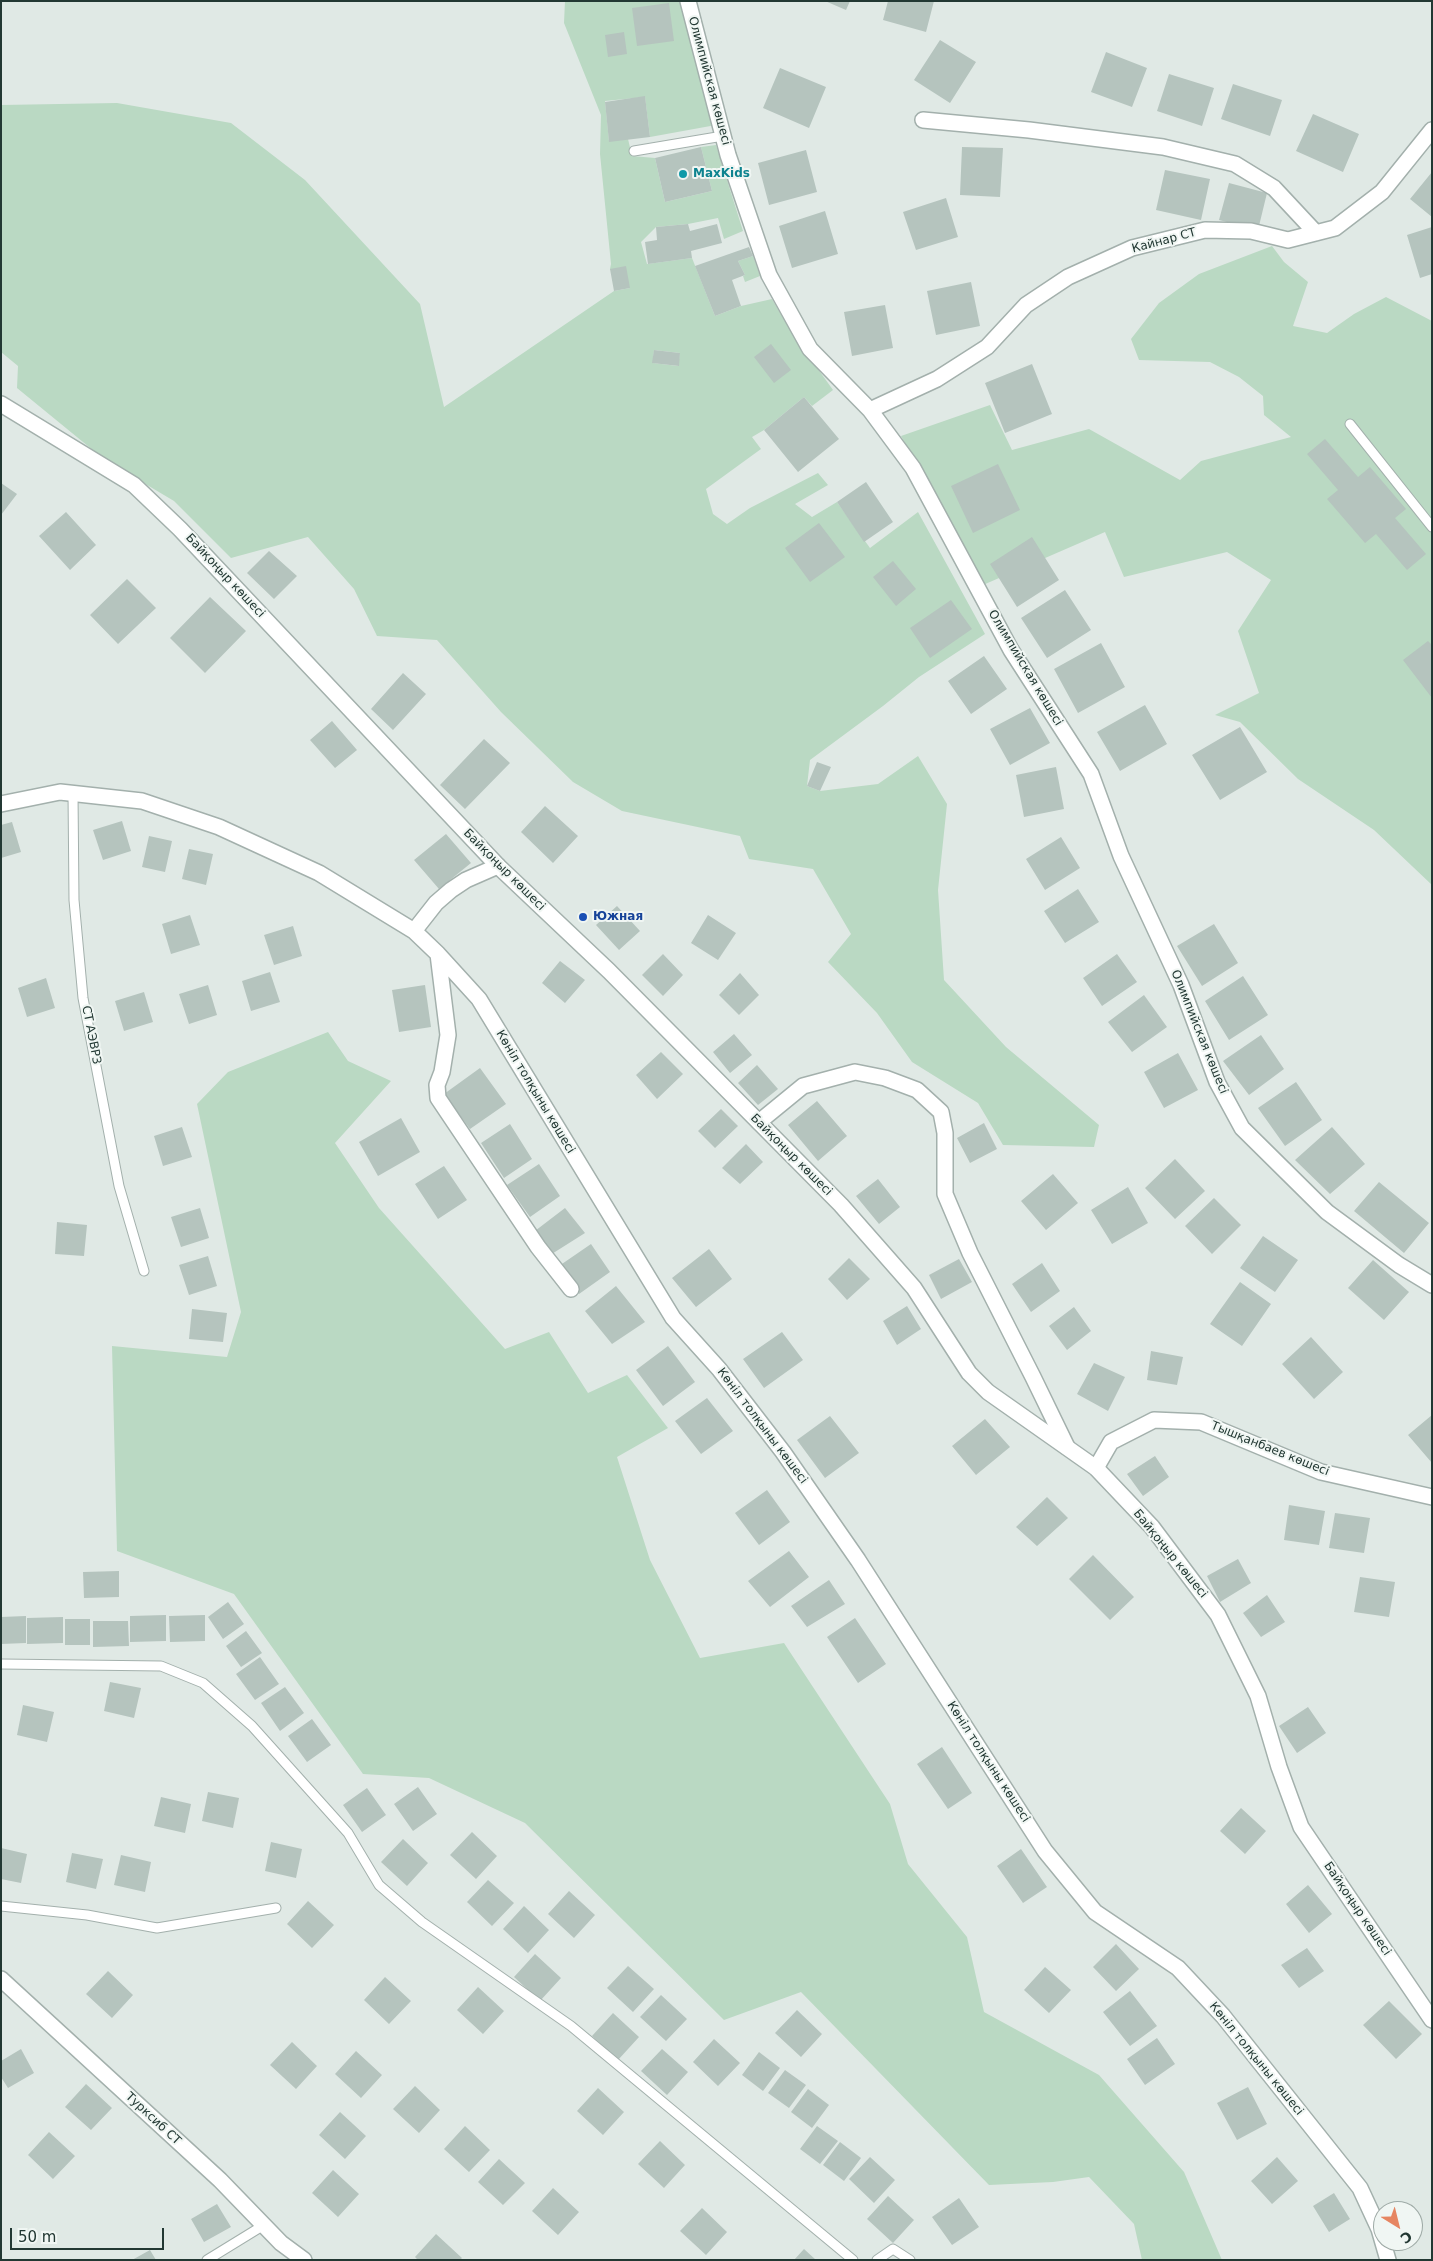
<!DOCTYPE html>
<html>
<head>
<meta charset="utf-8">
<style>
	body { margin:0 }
	#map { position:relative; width:1433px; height:2261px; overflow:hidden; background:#e0e9e5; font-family:"DejaVu Sans",sans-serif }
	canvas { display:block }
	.frame { position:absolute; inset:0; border:2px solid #223833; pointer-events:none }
	.north { position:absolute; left:1373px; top:2201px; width:50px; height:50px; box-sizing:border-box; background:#f0f6f3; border:1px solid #9eaaa6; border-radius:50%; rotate:144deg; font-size:14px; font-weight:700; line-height:20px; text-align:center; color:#223833 }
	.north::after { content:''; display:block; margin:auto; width:18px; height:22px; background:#e68561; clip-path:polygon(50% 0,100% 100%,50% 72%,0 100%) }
	.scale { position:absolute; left:10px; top:2228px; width:154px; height:22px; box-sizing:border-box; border:2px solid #223833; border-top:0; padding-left:6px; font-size:15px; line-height:18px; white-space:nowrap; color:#223833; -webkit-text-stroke:4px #f0f6f3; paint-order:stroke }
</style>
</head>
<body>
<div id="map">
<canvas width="1433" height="2261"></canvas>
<div class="frame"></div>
<div class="north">С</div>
<div class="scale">50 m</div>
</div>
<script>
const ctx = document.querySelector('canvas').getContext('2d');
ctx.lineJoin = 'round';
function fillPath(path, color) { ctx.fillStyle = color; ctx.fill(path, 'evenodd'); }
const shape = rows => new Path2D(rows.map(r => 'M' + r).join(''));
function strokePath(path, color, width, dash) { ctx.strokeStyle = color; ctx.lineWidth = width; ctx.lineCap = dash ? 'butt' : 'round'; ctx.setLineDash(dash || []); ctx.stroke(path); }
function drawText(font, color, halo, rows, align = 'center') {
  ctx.font = font + ' "DejaVu Sans",sans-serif'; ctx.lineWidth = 4; ctx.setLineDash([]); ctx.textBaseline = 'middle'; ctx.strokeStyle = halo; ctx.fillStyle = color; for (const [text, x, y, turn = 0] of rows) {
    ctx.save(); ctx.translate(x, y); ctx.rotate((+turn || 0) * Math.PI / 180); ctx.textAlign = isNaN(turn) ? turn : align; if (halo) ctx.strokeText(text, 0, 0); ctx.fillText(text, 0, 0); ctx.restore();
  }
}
fillPath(shape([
	[565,1,681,1,716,125,650,137,645,97,605,101,609,141,628,139,632,156,655,158,665,202,712,191,701,147,716,145,743,231,724,239,718,218,688,224,656,227,641,242,647,264,692,258,715,316,741,306,772,299,790,330,833,390,812,406,804,397,764,430,752,437,761,449,706,489,713,514,727,524,750,508,818,473,828,485,795,504,812,517,837,502,870,548,918,512,985,634,919,677,883,706,810,760,807,786,820,791,878,784,918,756,947,804,938,890,944,980,1006,1047,1099,1125,1094,1147,1003,1145,978,1103,912,1062,877,1013,828,962,851,934,813,869,749,859,740,836,622,811,573,782,501,712,437,640,377,636,354,589,308,537,231,558,174,501,105,460,17,388,18,366,1,352,1,105,117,103,231,123,305,180,420,304,444,407,614,291,630,288,610,269,611,264,600,154,601,115,564,23],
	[654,350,680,353,678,366,653,363],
	[1272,246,1284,262,1308,282,1293,326,1327,333,1354,314,1386,297,1432,321,1432,885,1374,830,1298,779,1240,722,1215,715,1259,693,1238,631,1271,580,1227,552,1124,577,1105,532,983,585,901,436,990,405,1012,450,1089,429,1180,480,1201,461,1291,437,1264,415,1263,396,1239,377,1210,362,1139,360,1131,339,1159,303,1199,274],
	[753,256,760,276,745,282,743,276,745,275,738,261],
	[328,1032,348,1061,391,1081,335,1143,379,1208,505,1349,549,1332,588,1393,627,1375,668,1428,617,1457,650,1560,700,1658,784,1643,890,1804,908,1864,967,1937,984,2012,1099,2075,1184,2172,1222,2260,1142,2260,1134,2224,1089,2177,1053,2182,989,2185,801,1992,724,2020,525,1823,429,1778,363,1774,234,1594,117,1551,112,1346,227,1357,241,1312,197,1104,228,1072]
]), '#bad9c3');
fillPath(shape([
	[825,1,850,1,846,10],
	[888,1,934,1,926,32,883,20],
	[669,3,674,41,637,46,632,8],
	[624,32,627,54,608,57,605,35],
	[940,40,976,62,950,103,914,80],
	[1106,52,1147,68,1132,107,1091,92],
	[780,68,826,87,809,128,763,108],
	[1169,74,1214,88,1202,126,1157,111],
	[1233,84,1282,100,1270,136,1221,119],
	[645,96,650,137,609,142,605,102],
	[1313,114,1359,134,1343,172,1296,151],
	[701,147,712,191,665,202,655,158],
	[962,147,1003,148,1000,197,960,195],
	[806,150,817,192,769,205,758,163],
	[1165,170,1210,179,1201,220,1156,210],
	[1432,172,1432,217,1410,199],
	[1229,183,1267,193,1258,230,1219,220],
	[946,198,958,237,916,250,903,212],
	[825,211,838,254,792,268,779,226],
	[688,224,690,231,717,224,722,243,691,251,692,258,648,264,645,242,657,240,656,227],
	[1432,227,1432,274,1420,278,1407,235],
	[749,247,753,256,738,261,745,275,732,280,741,306,715,316,695,266],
	[626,266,630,288,614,291,610,269],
	[971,282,980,326,936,335,927,291],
	[885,305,893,348,852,356,844,312],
	[771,344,791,370,774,383,754,357],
	[654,350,680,353,679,366,652,363],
	[1032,364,1052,414,1005,433,985,383],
	[804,397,839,439,798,472,764,430],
	[1325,439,1358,477,1370,467,1406,509,1395,518,1426,554,1407,570,1376,534,1365,543,1327,499,1338,490,1307,454],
	[998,464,1020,510,973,533,951,486],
	[866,482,893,522,864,542,837,502],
	[1,483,17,494,1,515],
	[66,512,96,545,70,570,39,536],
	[819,523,845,557,810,582,785,548],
	[1032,537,1059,580,1017,607,990,564],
	[269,551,297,576,274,599,247,573],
	[893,561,916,589,896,606,873,577],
	[127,579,156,608,118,644,90,615],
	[1065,590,1091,630,1047,658,1021,618],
	[210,597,246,631,205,673,170,638],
	[951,600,972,629,930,658,910,628],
	[1428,641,1432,645,1432,698,1403,660],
	[1101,643,1125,687,1078,713,1054,669],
	[984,656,1007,689,971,714,948,681],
	[403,673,426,694,393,730,371,709],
	[1145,705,1167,744,1120,771,1097,732],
	[1030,708,1050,743,1010,765,990,729],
	[332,721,357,750,335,768,310,740],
	[1240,727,1267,772,1220,800,1192,755],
	[484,739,510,763,465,809,440,785],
	[817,762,831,767,820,791,807,786],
	[1056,767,1064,809,1024,817,1016,775],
	[545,806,578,836,553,863,521,832],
	[122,821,131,851,103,860,93,830],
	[12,822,21,852,1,858,1,825],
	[446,834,471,863,439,889,414,860],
	[149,836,172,841,165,872,142,867],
	[1061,837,1080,868,1045,890,1026,859],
	[189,849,213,854,206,885,182,879],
	[1078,889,1099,922,1065,943,1044,911],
	[617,906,640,931,619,950,596,925],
	[190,915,200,945,171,954,162,924],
	[708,915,736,933,718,960,691,943],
	[1214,924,1238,963,1202,986,1177,946],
	[293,926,302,956,274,965,264,935],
	[663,954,683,975,663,996,642,975],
	[1117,954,1137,982,1102,1006,1083,978],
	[560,961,585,980,565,1003,542,983],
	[270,972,280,1002,251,1011,242,981],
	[740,973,759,995,739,1015,719,995],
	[1243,976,1268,1015,1229,1040,1205,1001],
	[46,978,55,1008,27,1017,18,988],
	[208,985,217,1015,189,1024,179,994],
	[425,985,431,1027,399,1032,392,990],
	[144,992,153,1022,124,1031,115,1001],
	[1144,995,1167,1027,1132,1052,1108,1022],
	[734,1034,752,1055,730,1073,713,1052],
	[1261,1035,1284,1069,1249,1095,1223,1061],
	[661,1052,683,1074,657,1099,636,1075],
	[1178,1053,1198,1090,1164,1108,1144,1072],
	[757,1065,778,1089,758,1105,738,1083],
	[480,1068,506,1104,470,1129,444,1094],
	[1296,1082,1322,1120,1285,1146,1258,1108],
	[817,1101,847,1136,818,1161,788,1125],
	[721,1109,738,1126,715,1148,698,1131],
	[401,1118,420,1152,378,1176,359,1142],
	[984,1123,997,1149,970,1163,957,1138],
	[510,1124,532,1159,504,1178,481,1143],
	[182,1127,192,1157,163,1166,154,1136],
	[1332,1127,1365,1164,1330,1194,1295,1160],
	[746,1144,763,1162,740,1184,722,1168],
	[1175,1159,1205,1191,1175,1219,1145,1188],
	[539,1164,560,1196,530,1217,507,1185],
	[444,1166,467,1200,438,1219,415,1184],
	[1053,1174,1078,1203,1046,1230,1021,1201],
	[878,1179,900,1207,879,1224,856,1196],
	[1379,1182,1429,1223,1404,1253,1354,1211],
	[1128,1187,1148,1223,1112,1244,1091,1210],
	[1214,1198,1241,1225,1212,1254,1185,1226],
	[200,1208,209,1238,181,1247,171,1217],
	[565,1208,585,1233,547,1257,531,1234],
	[57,1222,87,1225,84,1256,55,1254],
	[1263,1236,1298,1260,1275,1292,1240,1268],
	[591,1244,610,1272,579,1294,559,1266],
	[709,1249,732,1279,696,1307,672,1278],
	[208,1256,217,1286,189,1295,179,1265],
	[849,1258,870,1279,847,1300,828,1279],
	[959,1259,972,1282,941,1299,929,1275],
	[1373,1260,1409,1292,1384,1320,1348,1288],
	[1042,1263,1060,1291,1031,1312,1012,1284],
	[1240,1282,1271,1304,1242,1346,1210,1324],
	[616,1286,645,1322,612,1344,585,1311],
	[907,1306,921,1329,897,1345,883,1321],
	[1074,1307,1091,1331,1067,1350,1049,1326],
	[192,1309,227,1313,223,1342,189,1339],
	[782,1332,803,1360,764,1388,743,1359],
	[1311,1337,1343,1372,1314,1399,1282,1364],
	[668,1346,695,1382,663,1406,636,1370],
	[1151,1351,1183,1357,1177,1385,1147,1380],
	[1094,1363,1125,1377,1108,1411,1077,1394],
	[707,1398,733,1431,701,1454,675,1421],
	[1432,1415,1432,1463,1408,1435],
	[830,1416,859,1453,825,1478,797,1440],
	[985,1419,1010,1447,976,1475,952,1446],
	[1155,1456,1169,1477,1143,1496,1127,1474],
	[767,1490,790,1522,759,1545,735,1513],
	[1047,1497,1068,1518,1037,1546,1016,1527],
	[1289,1505,1325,1511,1319,1545,1284,1540],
	[1335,1513,1370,1518,1364,1553,1329,1548],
	[789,1551,809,1577,770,1607,748,1581],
	[1093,1555,1134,1597,1110,1620,1069,1579],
	[1238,1559,1251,1583,1220,1602,1207,1576],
	[119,1571,119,1597,84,1598,83,1572],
	[1360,1577,1395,1582,1389,1617,1354,1612],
	[829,1580,845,1604,807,1627,791,1606],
	[1267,1595,1285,1622,1261,1637,1243,1613],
	[228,1602,244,1624,223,1639,208,1617],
	[166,1615,166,1641,130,1642,130,1616],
	[205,1615,205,1641,170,1642,169,1616],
	[26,1616,26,1643,1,1644,1,1617],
	[63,1617,63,1643,27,1644,27,1618],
	[855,1618,886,1664,858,1683,827,1637],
	[65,1619,90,1619,90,1645,65,1645],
	[93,1621,128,1621,129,1646,93,1647],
	[246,1631,262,1653,241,1667,226,1646],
	[260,1657,279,1684,255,1700,236,1674],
	[110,1682,141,1688,134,1718,104,1711],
	[285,1687,304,1713,280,1731,261,1703],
	[23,1705,54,1712,47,1742,17,1735],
	[1308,1707,1326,1733,1297,1753,1279,1726],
	[312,1719,331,1745,307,1762,288,1736],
	[942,1747,972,1793,948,1809,917,1764],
	[418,1787,437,1814,413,1831,394,1804],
	[367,1788,386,1815,362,1832,343,1805],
	[208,1792,239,1798,233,1828,202,1821],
	[161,1797,191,1804,185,1833,154,1826],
	[1241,1808,1266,1831,1245,1854,1220,1831],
	[472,1832,497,1856,476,1879,450,1855],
	[403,1839,428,1863,407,1886,381,1862],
	[271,1842,302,1849,296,1878,265,1871],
	[1,1848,27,1854,21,1883,1,1879],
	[1021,1849,1047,1887,1023,1903,997,1866],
	[72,1853,103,1859,96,1889,66,1882],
	[121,1855,151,1862,145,1892,114,1885],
	[488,1880,514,1903,492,1926,467,1902],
	[1308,1885,1332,1914,1309,1933,1286,1904],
	[569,1891,595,1915,574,1938,548,1914],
	[308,1901,334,1925,312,1948,287,1924],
	[524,1906,549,1930,528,1953,503,1929],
	[1116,1944,1139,1969,1116,1991,1093,1967],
	[1307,1948,1324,1971,1299,1988,1281,1965],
	[535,1954,561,1978,540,2001,514,1977],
	[628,1966,654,1989,633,2012,607,1988],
	[1045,1967,1071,1990,1049,2013,1024,1990],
	[108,1971,133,1995,112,2018,86,1994],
	[385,1977,411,2001,389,2024,364,2000],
	[478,1987,504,2011,483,2034,457,2010],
	[1130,1991,1157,2026,1130,2046,1103,2012],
	[661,1995,687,2019,666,2041,640,2017],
	[1389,2001,1422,2034,1396,2059,1363,2025],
	[797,2010,822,2034,801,2057,775,2033],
	[613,2013,639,2037,618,2060,592,2036],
	[1157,2038,1175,2064,1145,2085,1127,2059],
	[714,2039,740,2063,718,2086,693,2062],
	[292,2042,317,2066,296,2089,270,2065],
	[21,2049,34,2073,8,2088,1,2077,1,2061],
	[662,2049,688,2072,667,2095,641,2071],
	[356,2051,382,2075,361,2098,335,2074],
	[759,2052,780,2068,763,2091,742,2075],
	[785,2070,806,2085,789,2108,768,2093],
	[86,2084,112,2108,91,2130,65,2107],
	[415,2086,440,2110,419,2133,393,2109],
	[1248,2087,1267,2124,1237,2140,1217,2103],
	[598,2088,624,2112,603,2135,577,2111],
	[808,2089,829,2105,812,2128,791,2112],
	[340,2112,366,2136,345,2159,319,2135],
	[465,2126,490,2150,469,2172,444,2149],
	[817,2126,838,2141,820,2164,800,2149],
	[49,2132,75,2156,53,2179,28,2155],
	[660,2141,685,2165,664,2188,638,2164],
	[840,2142,861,2158,844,2181,823,2165],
	[870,2157,895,2180,874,2203,849,2179],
	[1277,2157,1298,2181,1272,2204,1251,2181],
	[499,2159,525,2183,503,2205,478,2182],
	[333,2170,359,2194,338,2217,312,2193],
	[553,2188,579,2212,558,2235,532,2211],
	[1334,2193,1350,2219,1329,2232,1313,2206],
	[888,2196,914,2220,893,2243,867,2219],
	[959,2198,979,2227,952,2245,932,2217],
	[217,2204,231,2227,204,2242,191,2219],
	[702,2208,727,2232,706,2255,680,2231],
	[436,2234,462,2258,460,2260,418,2260,415,2257],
	[804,2249,816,2260,794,2260],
	[150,2250,156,2260,132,2260]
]), '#b5c4be');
const service = shape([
	[634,151,723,136],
	[1350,424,1432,527],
	[73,793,74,900,83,998,119,1186,144,1271],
	[1,1664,161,1666,203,1683,252,1726,348,1833,379,1885,422,1922,571,2026,853,2260],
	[1,1906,87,1915,157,1928,276,1908],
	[207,2260,264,2225],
	[877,2260,893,2249,910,2260]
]);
const minor = shape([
	[688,1,728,155,769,275,810,349,870,410,913,468,1011,650,1091,774,1121,856,1181,985,1217,1082,1242,1128,1327,1212,1399,1265,1432,1285],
	[923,120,1029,130,1163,147,1235,164,1274,188,1316,233],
	[870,410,937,379,987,347,1026,305,1068,277,1132,248,1205,230,1251,231,1288,240,1335,228,1382,192,1432,130],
	[1,804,60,792,142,801,219,827,319,873,414,931,438,954,479,999,673,1318,719,1369,783,1452,858,1560,1045,1851,1095,1912,1178,1968,1223,2016,1360,2188,1379,2229,1388,2260],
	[414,931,436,903,451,890,466,880,498,866],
	[438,954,448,1035,442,1072,437,1085,438,1098,538,1247,571,1289],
	[759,1122,803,1086,855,1072,885,1078,917,1090,941,1112,945,1133,945,1194,970,1253,1033,1377,1067,1447],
	[1096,1468,1111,1442,1154,1420,1201,1422,1321,1472,1432,1497],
	[1,1979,220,2180,281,2243,304,2260]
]);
const tertiary = shape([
	[1,404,134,485,180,529,498,866,609,971,841,1205,914,1288,969,1373,988,1392,1096,1468,1152,1527,1218,1615,1258,1696,1279,1767,1301,1827,1432,2020]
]);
strokePath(service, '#a3b0ac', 11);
strokePath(minor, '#a3b0ac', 18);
strokePath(tertiary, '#a3b0ac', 18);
strokePath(service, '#fff', 9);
strokePath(minor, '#fff', 15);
strokePath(tertiary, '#fff', 15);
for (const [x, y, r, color] of [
	[683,174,5,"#0f9aa8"],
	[583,917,5,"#1a4fb4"]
]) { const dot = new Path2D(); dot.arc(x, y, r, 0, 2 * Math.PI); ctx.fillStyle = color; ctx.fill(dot); strokePath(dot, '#f0f6f3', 2); }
drawText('12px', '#223833', '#f0f6f3', [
	["Олимпийская көшесі",709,81,75],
	["Кайнар СТ",1164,241,-15],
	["Байқоңыр көшесі",225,576,47],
	["Олимпийская көшесі",1025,668,59],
	["Байқоңыр көшесі",504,870,45],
	["Олимпийская көшесі",1199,1032,68],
	["СТ АЭВРЗ",91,1035,79],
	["Көніл толқыны көшесі",535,1092,59],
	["Байқоңыр көшесі",791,1155,45],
	["Көніл толқыны көшесі",762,1426,53],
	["Тышқанбаев көшесі",1270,1449,22],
	["Байқоңыр көшесі",1170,1554,51],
	["Көніл толқыны көшесі",988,1762,57],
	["Байқоңыр көшесі",1357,1909,56],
	["Көніл толқыны көшесі",1256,2059,51],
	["Турксиб СТ",153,2119,43]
]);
drawText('bold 12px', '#0d838f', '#f0f6f3', [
	["MaxKids",693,174]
], 'left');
drawText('bold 12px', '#164399', '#f0f6f3', [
	["Южная",593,917]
], 'left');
</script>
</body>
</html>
